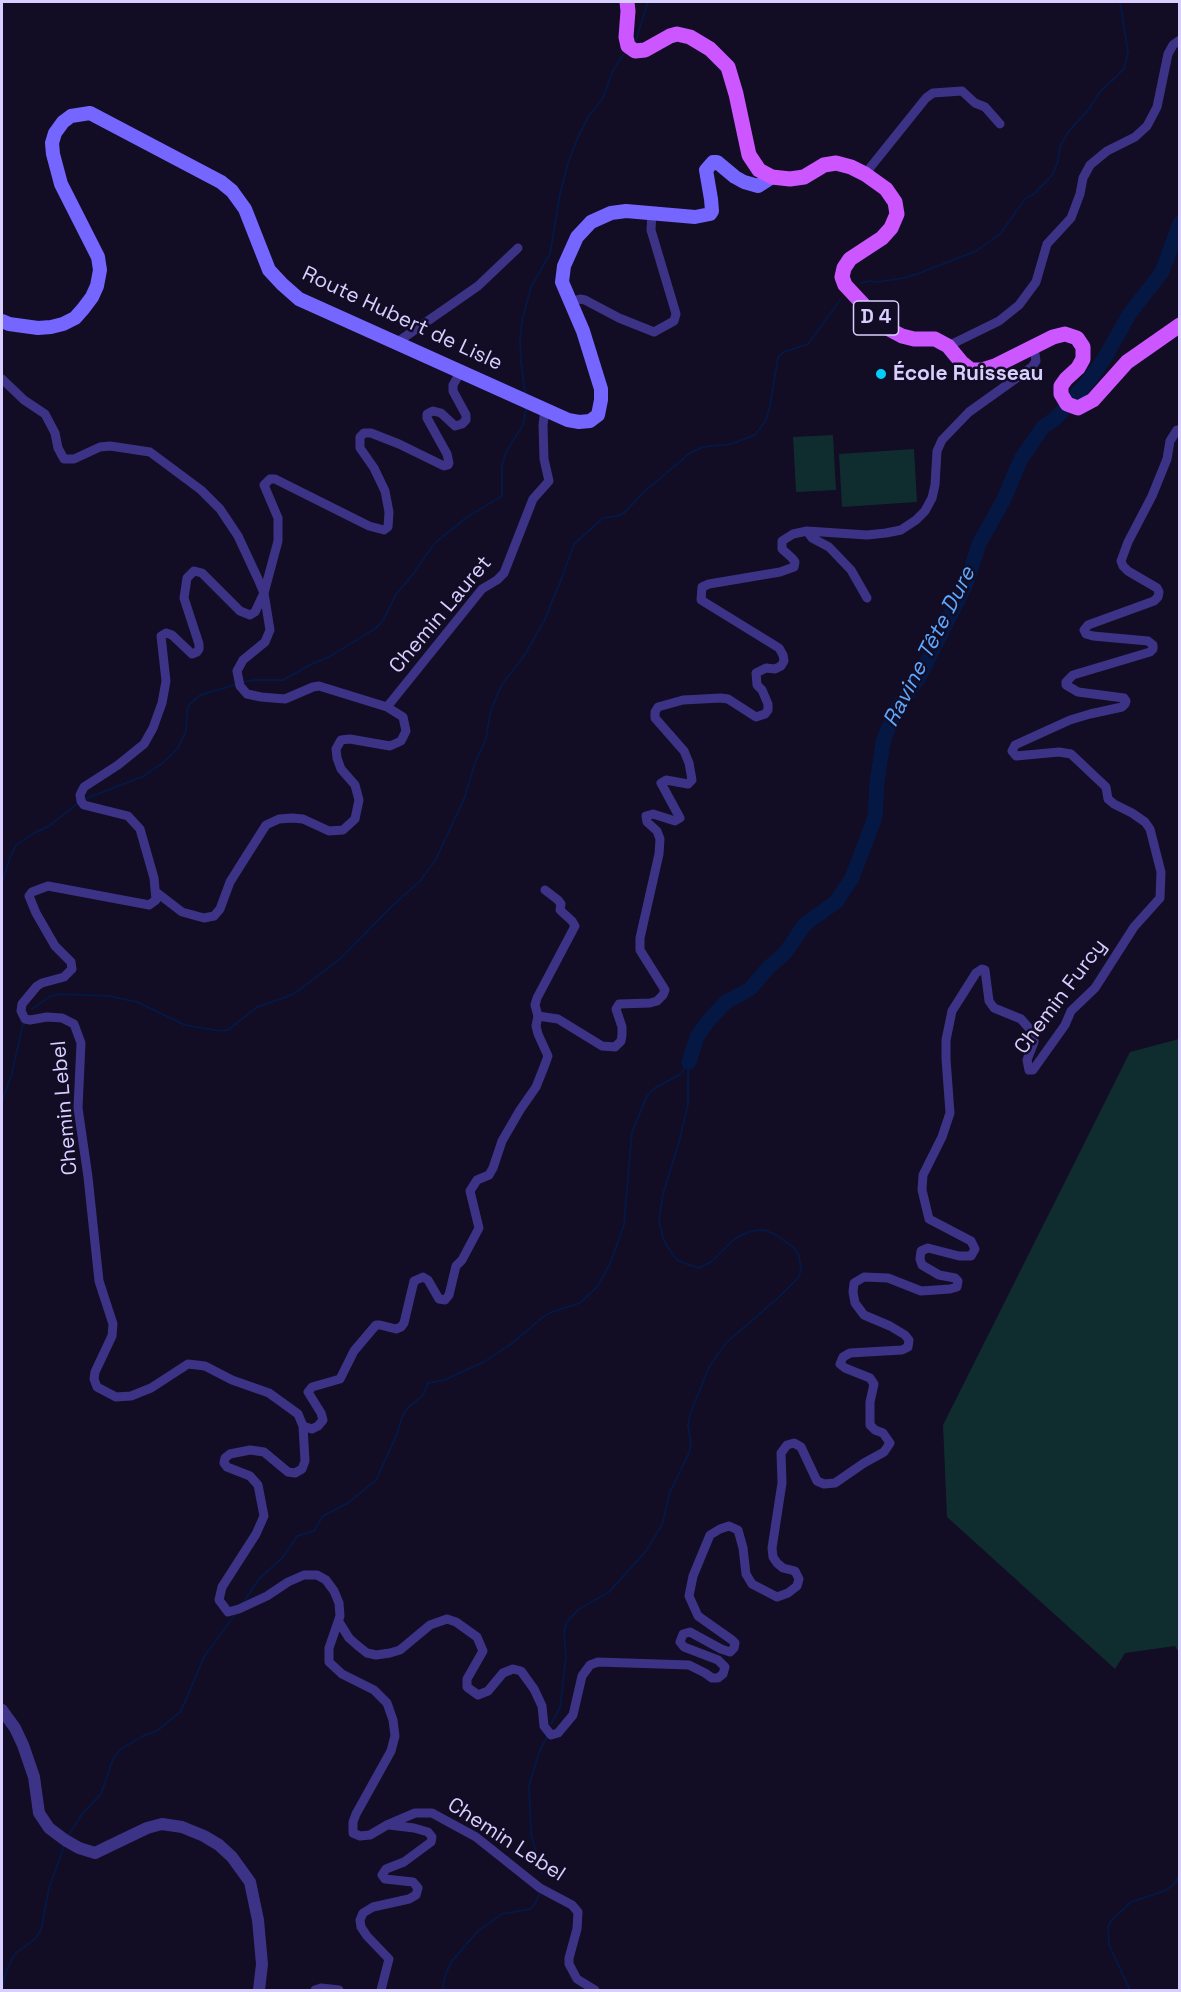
<!DOCTYPE html>
<html>
<head>
<meta charset="utf-8">
<style>
	body { margin:0 }
	#map { position:relative; width:1181px; height:1992px; overflow:hidden; background:#120c24; font-family:"Space Grotesk",sans-serif }
	canvas { display:block }
	.frame { position:absolute; inset:0; border:3px solid #d8cfff; pointer-events:none }
</style>
</head>
<body>
<div id="map">
<canvas width="1181" height="1992"></canvas>
<div class="frame"></div>
</div>
<script>
const ctx = document.querySelector('canvas').getContext('2d');
ctx.lineJoin = 'round';
function fillPath(path, color) { ctx.fillStyle = color; ctx.fill(path, 'evenodd'); }
const shape = rows => new Path2D(rows.map(r => 'M' + r).join(''));
function strokePath(path, color, width, dash) { ctx.strokeStyle = color; ctx.lineWidth = width; ctx.lineCap = dash ? 'butt' : 'round'; ctx.setLineDash(dash || []); ctx.stroke(path); }
function drawText(font, color, halo, rows, align = 'center') {
  ctx.font = font + ' "Space Grotesk",sans-serif'; ctx.lineWidth = 5; ctx.setLineDash([]); ctx.textBaseline = 'middle'; ctx.strokeStyle = halo; ctx.fillStyle = color; for (const [text, x, y, turn = 0] of rows) {
    ctx.save(); ctx.translate(x, y); ctx.rotate((+turn || 0) * Math.PI / 180); ctx.textAlign = isNaN(turn) ? turn : align; if (halo) ctx.strokeText(text, 0, 0); ctx.fillText(text, 0, 0); ctx.restore();
  }
}
fillPath(shape([
	[833,435,836,490,796,492,793,437],
	[914,449,917,502,842,507,839,454],
	[1179,1039,1179,1653,1175,1646,1125,1653,1115,1669,947,1517,943,1425,1130,1052]
]), '#0f2d2e');
strokePath(shape([
	[636,40,648,2],
	[861,283,869,281,878,282,904,278,920,273,976,251,1000,234,1025,199,1035,193,1053,174,1058,161,1060,147,1068,132,1090,108,1099,93,1124,69,1128,52,1120,2],
	[525,393,521,363,520,339,522,321,531,287,550,254,560,194,568,163,578,137,588,117,603,98,613,70,623,55],
	[243,682,255,680,283,680,312,664,329,657,376,628,384,619,396,594,410,578,435,543,467,517,502,496,502,466,506,452,523,425,526,409],
	[85,799,144,776,164,762,178,748,186,731,187,711,190,704,199,696,207,693,238,684],
	[2,882,11,855,16,845,34,833,49,826,78,803],
	[32,1009,49,997,59,994,109,996,137,1002,185,1025,220,1031,228,1030,257,1007,289,996,298,991,341,958,393,905,420,881,435,861,464,799,475,763,486,739,490,714,497,695,503,683,524,656,544,621,561,580,574,544,603,518,617,516,624,513,645,491,690,453,703,447,731,444,755,435,766,420,770,406,778,357,784,352,808,344,840,300],
	[2,1102,12,1073,23,1024],
	[243,1603,259,1579,283,1557,297,1536,314,1531,323,1516,348,1503,376,1480,397,1434,402,1417,407,1409,423,1395,428,1383,444,1380,484,1362,511,1344,543,1317,552,1312,580,1303,597,1287,610,1264,624,1225,632,1132,647,1096,655,1088,681,1074,689,1062],
	[551,1724,560,1708,566,1656,564,1633,566,1623,579,1609,609,1592,646,1551,662,1525,670,1492,689,1453,691,1443,688,1426,690,1414,709,1367,726,1343,779,1297,798,1278,801,1270,799,1256,794,1248,778,1236,765,1230,752,1231,739,1236,730,1243,711,1262,699,1268,678,1261,667,1246,663,1238,659,1221,663,1194,679,1142,688,1104,688,1064],
	[67,1838,82,1814,101,1794,113,1759,121,1749,143,1736,157,1731,181,1711,204,1657,236,1613],
	[542,1873,531,1834,529,1785,540,1750,548,1735],
	[2,1990,6,1972,12,1959,16,1953,35,1939,41,1930,49,1888,64,1846],
	[442,1990,446,1973,452,1961,478,1931,502,1914,530,1909,535,1904,539,1895],
	[1130,1990,1109,1945,1108,1927,1111,1921,1131,1902,1167,1890,1176,1882,1180,1874]
]), '#051843', 2);
strokePath(shape([
	[689,1062,697,1037,708,1021,726,1002,750,989,767,969,786,952,805,924,836,902,852,878,875,817,877,783,883,742,888,729,898,707,918,679,966,584,979,544,1004,499,1021,459,1043,427,1056,418,1090,379,1104,359,1130,313,1162,272,1180,223]
]), '#051843', 15);
strokePath(shape([
	[865,174,926,98,933,93,962,91,975,103,985,107,1000,124],
	[570,302,580,299,585,300,619,318,654,332,674,321,676,314,674,307,651,230,652,212],
	[396,343,478,286,518,248],
	[948,346,999,321,1019,305,1036,282,1047,244,1071,218,1080,194,1083,178,1090,165,1107,151,1135,137,1147,126,1157,107,1168,54,1173,45,1180,40],
	[461,371,453,385,453,391,466,415,466,420,462,424,455,426,441,413,433,411,427,414,427,418,447,454,449,463,448,465,444,466,399,444,371,433,364,433,360,437,360,448,374,468,385,491,389,512,388,527,384,530,369,526,275,479,270,479,264,485,278,518,278,541,264,593,255,612,250,615,240,611,202,573,194,571,187,578,184,598,199,644,199,649,197,652,192,654,172,635,166,633,161,636,166,681,162,703,153,728,144,744,118,765,84,787,80,795,81,801,84,805,128,816,140,829,154,878,156,900,149,905,144,904,48,886,32,892,29,896,36,913,55,946,71,962,72,969,64,977,42,983,37,986,22,1004,21,1011,25,1019,30,1020,47,1017,62,1018,74,1024,81,1043,78,1108,88,1177,99,1281,113,1324,112,1336,95,1372,94,1379,97,1387,116,1397,131,1396,151,1388,188,1364,205,1366,232,1380,269,1393,298,1414,303,1426,305,1461,302,1469,295,1473,288,1472,264,1452,250,1450,230,1454,225,1458,224,1463,227,1467,250,1476,258,1485,264,1516,256,1534,222,1587,219,1600,228,1612,239,1609,267,1596,288,1582,304,1575,317,1575,326,1580,334,1591,339,1603,340,1616,329,1648,329,1662,342,1674,374,1690,387,1703,393,1720,395,1736,391,1751,356,1814,353,1822,353,1833,360,1836,370,1835,387,1825,415,1813,432,1813,476,1837,540,1888,572,1905,578,1912,577,1929,569,1958,569,1964,577,1979,595,1990],
	[2,379,24,400,45,414,55,433,58,448,64,459,74,459,100,447,110,446,150,452,201,490,220,509,238,536,258,579,264,593,270,630,265,642,243,660,237,671,240,686,247,694,261,697,285,699,313,687,319,686,387,707,403,717,406,731,401,741,390,746,350,739,341,740,336,749,337,758,341,769,355,785,359,800,355,819,343,830,329,831,303,819,292,818,279,819,266,825,240,866,230,882,220,909,214,916,204,918,182,912,156,892],
	[807,531,812,538,829,547,851,570,867,598],
	[387,707,482,589,497,580,504,573,533,499,549,481,544,459,543,425,545,409],
	[538,1016,535,1005,537,998,575,926,572,921,560,910,561,904,558,900,545,890],
	[303,1426,312,1429,318,1426,323,1420,321,1413,308,1392,312,1387,340,1379,354,1351,376,1325,380,1325,396,1329,401,1327,404,1323,414,1281,423,1277,428,1280,439,1299,445,1300,449,1295,456,1266,462,1260,479,1228,470,1191,477,1180,489,1175,493,1168,502,1141,520,1110,536,1087,544,1067,548,1056,538,1034,536,1026,538,1016,558,1019,602,1046,615,1047,621,1041,622,1035,622,1027,616,1009,619,1004,650,1003,657,1001,663,995,665,990,640,950,640,938,659,854,660,839,657,831,647,822,646,816,653,814,675,821,680,818,661,783,666,780,688,784,692,780,689,763,684,751,655,718,655,712,658,707,683,700,721,698,728,699,756,717,765,714,768,710,768,704,762,690,757,685,756,673,766,668,775,669,781,666,784,661,783,655,779,648,701,600,702,587,709,584,780,572,794,567,795,562,792,558,782,549,782,541,793,534,807,531,867,535,886,533,901,530,916,520,925,511,932,498,935,485,937,451,942,440,969,412,1032,367,1036,361,1034,347],
	[339,1622,349,1638,358,1646,367,1653,376,1655,390,1653,400,1650,430,1625,447,1619,456,1622,477,1637,483,1651,467,1679,467,1687,478,1695,488,1691,503,1673,513,1669,521,1671,534,1689,542,1706,544,1726,551,1735,558,1733,573,1715,582,1676,590,1665,598,1662,689,1665,705,1673,712,1678,718,1678,723,1674,725,1667,718,1660,684,1647,680,1642,683,1634,690,1632,721,1649,730,1652,734,1648,735,1643,732,1640,698,1616,689,1596,693,1576,710,1535,720,1529,729,1526,738,1530,743,1548,746,1574,752,1584,777,1597,788,1593,797,1586,799,1579,795,1571,783,1568,777,1563,773,1557,772,1548,782,1483,781,1453,787,1445,794,1443,801,1447,817,1481,824,1484,835,1483,864,1463,884,1452,890,1443,883,1433,875,1430,870,1425,870,1402,874,1384,870,1378,845,1368,840,1364,843,1357,850,1353,902,1350,908,1347,909,1340,905,1335,890,1326,864,1315,855,1303,853,1292,854,1283,864,1277,888,1278,921,1291,950,1289,957,1287,958,1281,955,1278,939,1275,922,1265,920,1259,921,1251,928,1248,959,1256,971,1256,975,1249,971,1241,929,1219,922,1190,923,1175,942,1137,950,1113,946,1059,946,1040,952,1011,976,973,982,969,985,970,989,1001,994,1008,1021,1019,1034,1034,1034,1042,1027,1060,1029,1070,1033,1070,1065,1025,1071,1011,1095,988,1134,927,1160,898,1161,872,1150,829,1145,822,1132,813,1114,804,1108,799,1106,787,1071,754,1059,752,1016,756,1012,751,1015,745,1070,720,1090,714,1122,707,1125,704,1126,701,1124,698,1078,692,1066,685,1066,682,1073,675,1150,652,1153,649,1153,645,1148,641,1093,636,1086,634,1084,630,1088,625,1154,601,1158,597,1159,592,1157,588,1128,571,1123,566,1121,561,1128,542,1152,496,1167,459,1170,441,1177,430,1180,430],
	[315,1990,321,1988,339,1990],
	[381,1990,389,1959,367,1936,361,1927,360,1920,363,1913,373,1907,409,1899,416,1895,418,1888,413,1882,385,1879,382,1875,386,1869,404,1862,431,1842,432,1837,428,1832,414,1828,389,1825]
]), '#3c3387', 9);
strokePath(shape([
	[2,1710,15,1728,23,1745,34,1777,39,1813,49,1828,65,1840,79,1848,95,1853,147,1828,162,1824,182,1827,204,1836,219,1845,232,1857,250,1882,258,1920,262,1964,259,1990]
]), '#3c3387', 12);
strokePath(shape([
	[2,321,9,324,38,328,51,327,63,324,75,318,83,309,92,297,97,286,100,270,98,257,61,184,53,154,52,143,55,133,63,122,71,116,90,113,221,182,232,191,245,209,269,270,282,284,299,299,568,420,579,422,590,421,598,415,601,400,601,389,583,331,562,282,564,266,577,237,591,222,611,213,626,211,695,217,710,214,712,211,711,199,706,170,713,162,717,162,735,177,744,182,758,186,772,177]
]), '#7466ff', 14);
strokePath(shape([
	[627,2,628,11,626,37,628,46,635,51,645,50,670,36,677,34,690,37,710,49,728,67,736,94,749,155,759,170,772,177,790,179,804,177,824,165,836,163,851,167,865,174,886,189,895,202,897,214,891,228,882,238,850,259,844,268,842,277,845,285,874,316,887,328,902,336,914,339,935,339,948,346,962,363,971,370,982,370,995,366,1053,337,1065,334,1077,338,1083,347,1083,359,1078,368,1066,379,1061,386,1061,394,1067,404,1078,408,1093,400,1127,362,1180,325]
]), '#cc56ff', 15);
for (const [x, y, r, color] of [
	[881,374,6,"#00cffa"]
]) { const dot = new Path2D(); dot.arc(x, y, r, 0, 2 * Math.PI); ctx.fillStyle = color; ctx.fill(dot); strokePath(dot, '#120c24', 2); }
for (const [x, y, w] of [
	[876,318,45]
]) { const box = new Path2D(); box.roundRect(x - w / 2, y - 17, w, 34, 4.5); ctx.fillStyle = '#120c24'; ctx.fill(box); strokePath(box, '#d8cfff', 1.5); }
drawText('bold 20px', '#d8cfff', null, [
	["D 4",876,318]
]);
drawText('21px', '#d8cfff', '#120c24', [
	["Route Hubert de Lisle",402,319,25],
	["Chemin Lauret",441,615,-50],
	["Chemin Furcy",1061,997,-53],
	["Chemin Lebel",65,1108,-95],
	["Chemin Lebel",506,1840,33]
]);
drawText('bold 21px', '#d8cfff', '#120c24', [
	["École Ruisseau",893,374]
], 'left');
drawText('italic 22px', '#5da8ff', '#120c24', [
	["Ravine Tête Dure",930,647,-63]
]);
</script>
</body>
</html>
